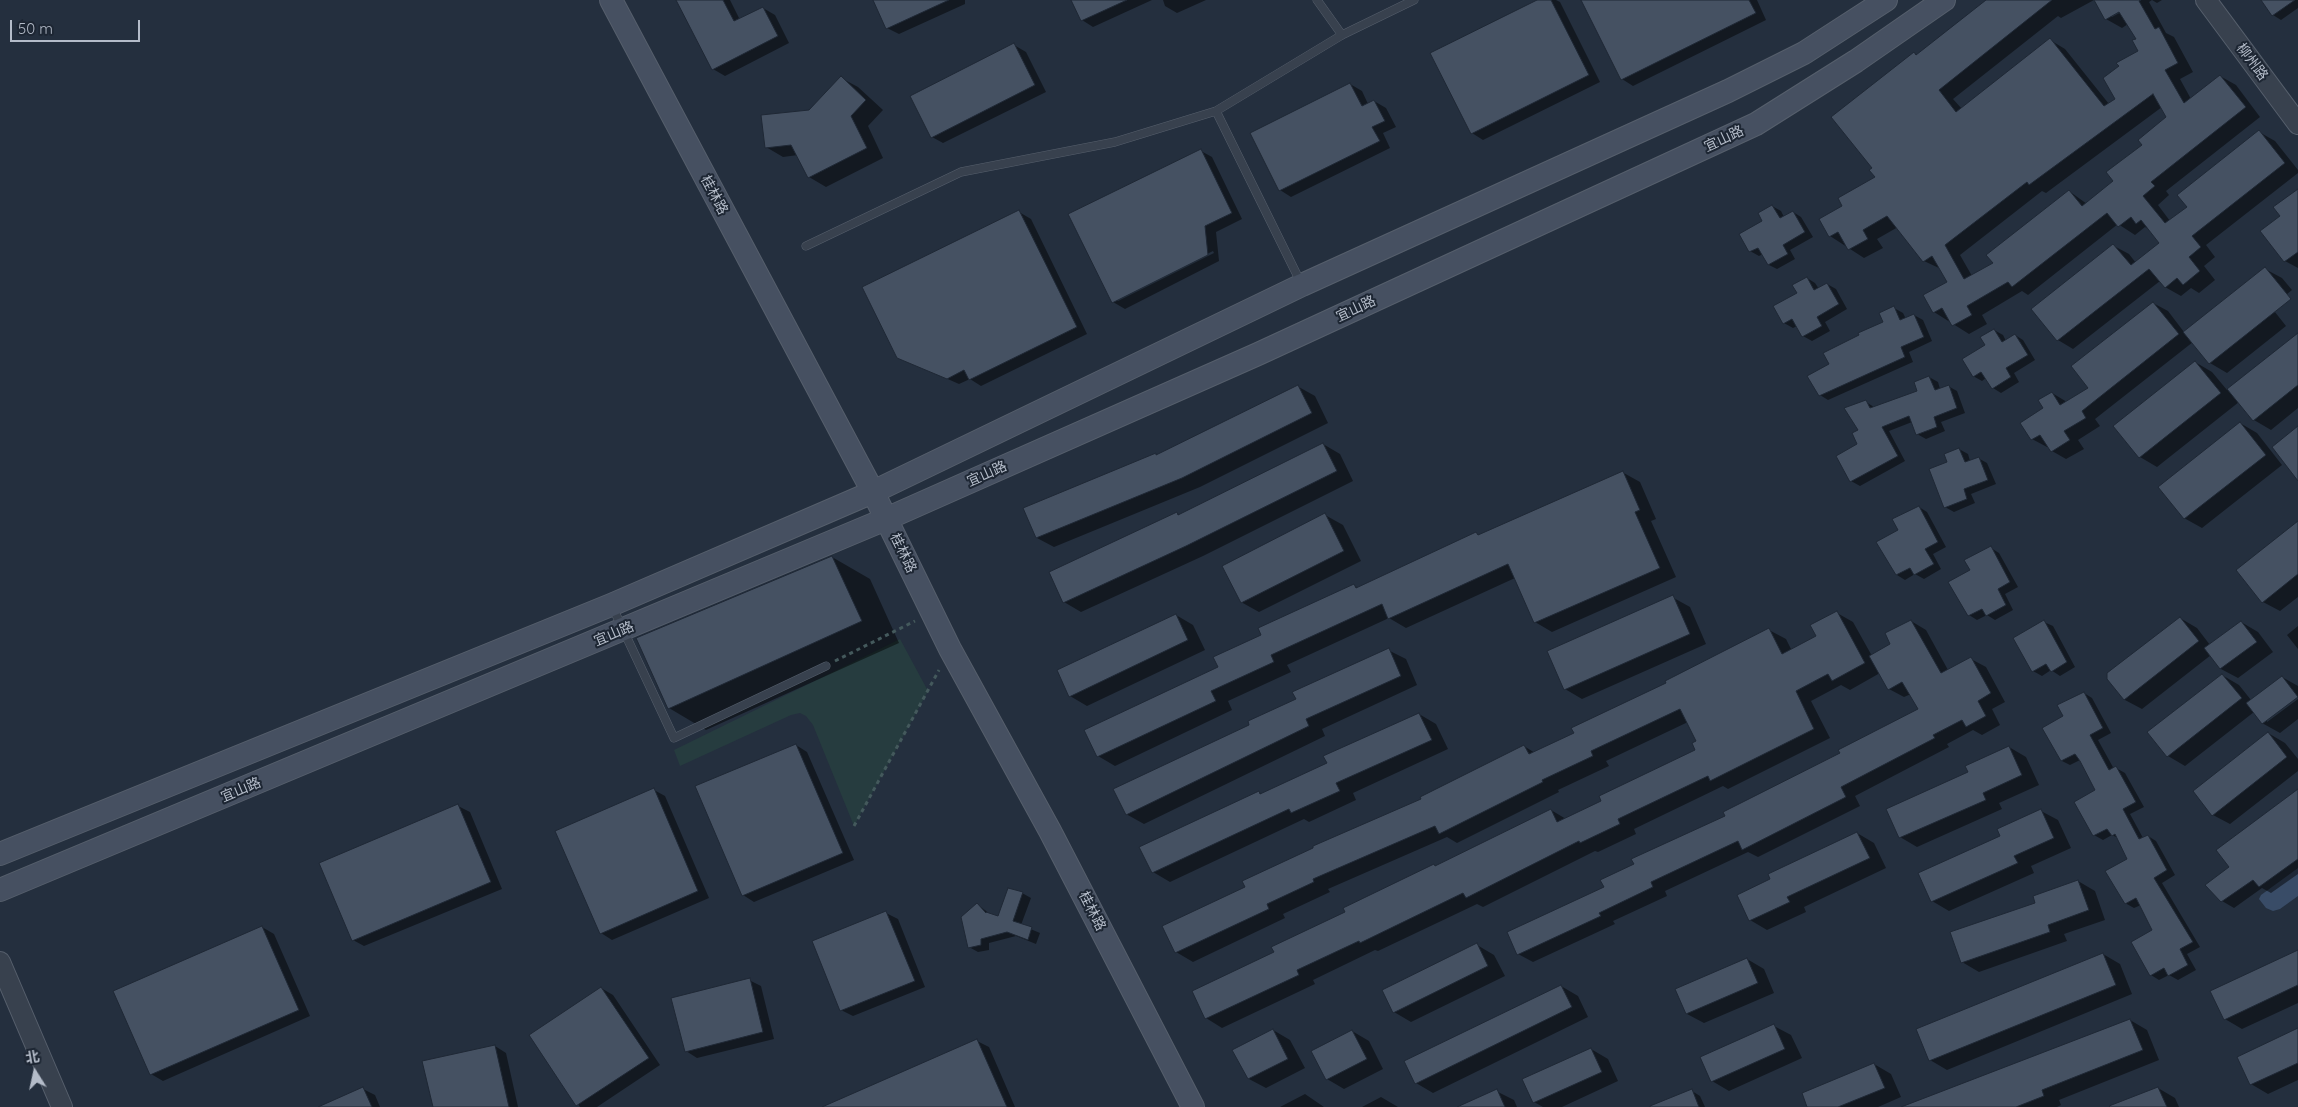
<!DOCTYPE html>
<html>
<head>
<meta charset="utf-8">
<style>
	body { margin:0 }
	#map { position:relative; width:2298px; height:1107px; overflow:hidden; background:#242f3e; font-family:Quicksand,"Noto Sans SC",sans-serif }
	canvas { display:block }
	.north { position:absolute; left:10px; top:1047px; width:50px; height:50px; -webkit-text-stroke:4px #1d2633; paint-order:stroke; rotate:350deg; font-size:14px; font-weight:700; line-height:20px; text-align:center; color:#b4bcc9 }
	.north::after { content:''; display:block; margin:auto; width:18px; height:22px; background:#b4bcc9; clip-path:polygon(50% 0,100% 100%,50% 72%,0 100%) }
	.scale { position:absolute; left:10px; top:20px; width:130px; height:22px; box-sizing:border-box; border:2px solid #b4bcc9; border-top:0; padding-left:6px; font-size:15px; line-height:18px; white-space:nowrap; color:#b4bcc9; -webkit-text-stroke:4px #1d2633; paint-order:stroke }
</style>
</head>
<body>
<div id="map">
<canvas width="2298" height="1107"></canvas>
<div class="north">北</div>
<div class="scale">50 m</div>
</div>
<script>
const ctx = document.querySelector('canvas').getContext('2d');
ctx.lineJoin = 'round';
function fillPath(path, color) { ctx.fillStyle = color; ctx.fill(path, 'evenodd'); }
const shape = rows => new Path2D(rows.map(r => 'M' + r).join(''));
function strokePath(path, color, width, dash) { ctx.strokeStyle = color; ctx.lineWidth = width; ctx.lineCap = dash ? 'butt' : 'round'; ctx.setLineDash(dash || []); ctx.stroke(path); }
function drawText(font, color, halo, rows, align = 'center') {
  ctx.font = font + ' Quicksand,"Noto Sans SC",sans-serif'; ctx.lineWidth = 4; ctx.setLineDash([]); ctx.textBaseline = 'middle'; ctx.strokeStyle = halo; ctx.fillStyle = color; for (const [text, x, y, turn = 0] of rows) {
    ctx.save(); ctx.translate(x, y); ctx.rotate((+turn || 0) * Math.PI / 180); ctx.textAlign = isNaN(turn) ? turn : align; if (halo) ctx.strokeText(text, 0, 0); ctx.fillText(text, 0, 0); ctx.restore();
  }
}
fillPath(shape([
	[900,639,928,691,854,826,813,725,806,716,800,713,791,715,680,766,674,750]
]), '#263c3f');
fillPath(shape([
	[2298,868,2298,896,2280,909,2273,911,2266,908,2259,899,2261,895]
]), '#394c67');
fillPath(shape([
	[678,0,730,0,740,20,763,8,775,15,789,43,725,76,713,69],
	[875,0,965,0,965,4,899,34,887,28],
	[1072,0,1152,0,1093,27,1082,20],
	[1163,0,1206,0,1177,13,1165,6],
	[1539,0,1556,0,1560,2,1600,82,1483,140,1472,133],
	[1582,0,1757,0,1766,20,1633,86,1622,79],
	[1988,0,2094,0,2061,18,2058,16,1953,99,1962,109,2050,40,2065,49,2109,104,2116,99,2140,52,2137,39,2128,24,2122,28,2106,19,2100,0,2162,0,2157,3,2152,0,2149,2,2166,33,2174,37,2193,72,2180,79,2191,99,2220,76,2236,85,2260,117,2166,191,2169,195,2158,205,2170,221,2188,207,2259,132,2275,141,2298,170,2298,173,2206,245,2215,257,2204,266,2215,280,2199,293,2191,288,2181,296,2165,287,2160,281,2073,349,2058,340,2033,309,2114,246,2129,254,2136,263,2161,243,2151,231,2145,227,2135,235,2118,224,2028,295,2022,291,1982,315,1987,324,1969,334,1934,312,1948,282,1941,269,1924,261,1898,227,1877,239,1883,248,1864,258,1830,236,1844,206,1877,178,1874,168,1914,53,1917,55],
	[2125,10,2112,17,2112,14],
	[2162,107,2168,118,2114,182,2087,204,2069,191,1995,263,1972,276,1960,255,2042,191,2046,193],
	[2262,0,2298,0,2298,8,2281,20,2273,15],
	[1014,45,1026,52,1046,92,943,143,932,137],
	[841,78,858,87,883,110,868,126,883,158,826,187,809,177,798,155,783,157,766,147,809,111],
	[1350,84,1362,91,1368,104,1374,101,1386,108,1396,127,1383,133,1390,148,1291,197,1280,190],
	[1201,151,1212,157,1242,219,1216,232,1219,261,1125,309,1113,302],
	[1213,251,1214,253,1118,301,1118,298],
	[2298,192,2298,268,2285,261,2281,217],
	[1772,206,1781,211,1784,217,1793,212,1801,217,1813,237,1790,250,1795,259,1777,269,1769,265,1763,254,1759,256,1750,251],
	[1019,212,1031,219,1087,334,981,386,970,379,959,384,898,357],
	[2265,269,2282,278,2292,290,2271,307,2286,326,2227,373,2210,363,2193,342,2095,419,2100,426,2078,440,2084,449,2066,459,2052,451,2048,446,2047,447,2032,439,2052,393,2067,402,2090,388,2153,303,2168,311,2184,332],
	[1807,278,1815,283,1819,289,1827,284,1836,289,1847,309,1825,322,1830,331,1812,341,1803,336,1797,326,1793,328,1784,323,1775,307,1798,294],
	[1894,308,1903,313,1906,319,1914,315,1923,320,1932,341,1909,352,1913,362,1828,400,1820,395,1830,364,1884,322],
	[1994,330,2003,335,2006,341,2015,335,2023,340,2035,360,2014,373,2019,382,2001,393,1993,388,1986,378,1982,381,1973,376],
	[2298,334,2298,408,2271,430,2254,420,2239,402,2157,467,2140,457,2195,362,2212,372,2227,390],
	[1929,377,1938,382,1940,389,1948,386,1957,391,1965,413,1941,422,1945,431,1926,439,1917,434,1912,422,1889,431,1905,461,1860,486,1851,481,1866,402,1874,407,1918,391],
	[1297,386,1315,396,1328,423,1200,487,1054,547,1037,538,1155,454,1158,456],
	[2240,423,2257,433,2282,465,2202,528,2184,518],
	[1323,444,1340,454,1353,481,1203,556,1081,612,1064,602,1050,572,1177,513,1180,515],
	[1959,449,1968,454,1970,461,1978,458,1987,463,1996,484,1971,494,1975,503,1954,512,1945,507,1948,463],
	[1622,472,1640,482,1656,519,1651,521,1676,577,1552,632,1535,622,1515,578,1406,628,1389,618,1287,665,1291,672,1228,701,1232,710,1115,766,1098,756,1263,636,1354,585,1358,588,1476,534,1479,535],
	[1919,507,1927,512,1946,547,1933,554,1941,569,1924,579,1915,574,1905,580,1897,575,1899,530],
	[1325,515,1343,525,1361,561,1259,612,1241,602],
	[2298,523,2298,597,2280,611,2263,602],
	[1991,548,1999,553,2018,587,2005,594,2013,610,1995,620,1987,615,1977,620,1969,615,1972,571],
	[832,557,870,579,899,643,706,730,669,708],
	[1672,597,1690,607,1706,644,1582,699,1565,689],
	[1837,613,1853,622,1872,656,1892,645,1911,621,1926,630,1948,670,1971,659,1986,667,2005,702,1992,709,2000,725,1982,735,1973,730,1947,744,1949,747,1855,796,1860,806,1758,857,1748,852,1665,891,1667,896,1613,921,1615,924,1533,962,1518,954,1605,888,1726,816,1920,709,1911,694,1904,697,1889,689,1880,673,1850,690,1841,685,1811,701,1830,738,1728,789,1723,786,1634,829,1636,834,1598,852,1595,851,1483,907,1477,904,1378,951,1375,950,1313,980,1315,984,1222,1028,1206,1018,1276,953,1347,913,1551,810,1566,819,1603,801,1697,751,1698,742,1688,722,1606,761,1609,766,1558,790,1559,792,1457,843,1447,837,1328,889,1330,892,1283,914,1285,918,1193,962,1176,952,1246,887,1423,800,1524,746,1535,753,1576,734,1769,630,1786,639,1792,651,1818,636],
	[1176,615,1193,625,1205,650,1087,706,1070,696],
	[2180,618,2197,628,2210,645,2241,622,2258,632,2273,652,2238,678,2221,669,2211,655,2142,709,2125,700,2108,678],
	[2044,622,2053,626,2075,667,2060,676,2051,670,2042,676,2033,671],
	[2298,626,2298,649,2287,635],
	[1388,650,1406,659,1417,685,1322,729,1325,736,1144,824,1126,814,1251,725],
	[2222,675,2239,685,2251,700,2282,677,2298,686,2298,696,2267,719,2267,722,2298,699,2298,719,2280,733,2262,723,2254,712,2185,766,2168,756],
	[2084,693,2092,698,2111,733,2098,740,2114,769,2116,768,2125,773,2144,807,2130,814,2143,838,2148,836,2156,841,2175,875,2162,883,2200,947,2187,954,2196,970,2178,980,2169,975,2159,980,2151,975,2154,931,2141,905,2134,908,2125,903,2128,859,2118,838,2112,835,2103,840,2094,835,2097,791,2080,760,2070,765,2062,761,2064,716],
	[1419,714,1436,724,1448,749,1353,793,1356,800,1309,822,1304,819,1170,882,1153,872,1259,792,1262,794,1328,764],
	[2268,733,2285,743,2298,759,2298,771,2230,824,2213,815],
	[796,745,807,752,854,860,754,902,743,895],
	[2009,747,2026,757,2039,785,1999,803,2002,809,1917,847,1900,837,1970,773],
	[654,790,665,796,709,898,612,940,601,933],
	[2298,790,2298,874,2271,893,2262,888,2234,908,2222,901,2230,867],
	[458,806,470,812,502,889,364,946,353,940],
	[2041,811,2058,820,2071,848,2031,866,2034,873,1949,911,1932,901,2002,836],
	[1857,833,1874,843,1886,868,1804,907,1806,912,1767,930,1750,920,1772,880],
	[2078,881,2095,891,2105,920,2064,934,2067,941,1979,972,1962,962,2037,904],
	[1022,893,1031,898,1021,925,1040,933,1036,944,1016,936,989,943,989,950,978,952,969,947,977,904,990,914,999,917],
	[886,913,898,919,925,987,853,1016,841,1010],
	[262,927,274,934,310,1016,163,1081,151,1074],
	[1477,945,1494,955,1505,976,1411,1022,1394,1012],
	[2298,953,2298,1003,2242,1029,2225,1019],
	[2103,954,2120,964,2132,994,1947,1070,1930,1060],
	[1747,959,1764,969,1774,993,1704,1023,1687,1014,1677,990],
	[749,980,761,986,774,1039,697,1058,686,1051],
	[1561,986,1578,996,1588,1017,1433,1093,1416,1083],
	[601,988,613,995,660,1065,597,1107,580,1107,530,1035],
	[2130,1020,2147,1030,2159,1060,2059,1100,2061,1105,2057,1107,1902,1107],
	[1774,1026,1791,1035,1802,1058,1729,1091,1712,1081],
	[2298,1029,2298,1080,2268,1094,2251,1084],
	[1273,1030,1290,1040,1305,1068,1266,1088,1249,1079],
	[1352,1031,1369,1041,1383,1069,1344,1089,1327,1079],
	[977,1041,989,1047,1015,1107,825,1107],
	[495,1046,506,1053,518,1107,434,1107],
	[1591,1049,1608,1059,1618,1081,1562,1107,1543,1107,1534,1102],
	[1874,1064,1891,1074,1901,1097,1878,1107,1809,1107],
	[2158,1088,2175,1098,2179,1107,2111,1107],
	[363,1089,375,1095,380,1107,321,1107],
	[1496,1091,1514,1100,1517,1107,1460,1107],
	[1692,1091,1700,1096,1705,1107,1651,1107],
	[1305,1094,1324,1107,1280,1107],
	[1381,1097,1398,1107,1362,1107]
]), '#0007');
const building = shape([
	[676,0,723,0,734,21,763,7,778,36,712,70,676,0],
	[873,0,949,0,886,29,873,0],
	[1071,0,1127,0,1081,21,1071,0],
	[1537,0,1551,0,1589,75,1471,134,1430,53,1537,0],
	[1581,0,1749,0,1756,13,1621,80,1581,0],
	[1986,0,2052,0,1939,90,1956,112,2050,38,2104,106,2115,99,2103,78,2119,66,2116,63,2138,51,2132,40,2136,39,2119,12,2105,20,2094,0,2141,0,2139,1,2155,29,2159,27,2178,63,2165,70,2184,103,2220,75,2246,107,2151,182,2155,186,2143,196,2165,223,2187,207,2177,195,2259,130,2285,163,2192,236,2201,247,2189,257,2200,271,2183,285,2177,278,2165,288,2149,269,2057,341,2031,309,2113,244,2131,265,2159,243,2141,220,2136,224,2131,217,2118,227,2107,213,2012,287,2008,282,1967,306,1972,315,1952,326,1942,308,1933,313,1923,295,1947,282,1932,256,1923,262,1887,216,1863,230,1868,239,1848,250,1838,232,1829,237,1819,219,1842,206,1838,198,1875,177,1869,170,1872,168,1831,117,1914,52,1916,55,1986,0],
	[2153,94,2166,117,2138,140,2142,145,2106,172,2113,181,2082,206,2069,190,1986,255,1993,263,1964,279,1945,245,2027,182,2029,185,2153,94],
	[2261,0,2295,0,2272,16,2261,0],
	[1014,43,1035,85,931,138,910,96,1014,43],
	[841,76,866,100,851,116,867,148,808,178,791,145,765,148,761,115,809,110,841,76],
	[1350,83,1362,106,1374,100,1385,121,1372,127,1380,141,1279,191,1250,133,1350,83],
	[1201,149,1232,213,1205,226,1208,255,1112,303,1068,214,1201,149],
	[2298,189,2298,252,2284,262,2260,231,2280,216,2273,207,2298,189],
	[1772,205,1780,218,1793,211,1805,232,1783,245,1788,254,1768,265,1758,248,1749,252,1739,234,1762,221,1758,213,1772,205],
	[1019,210,1077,327,969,380,964,370,947,379,897,358,862,287,1019,210],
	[2265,267,2291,299,2209,364,2183,332,2265,267],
	[1807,277,1814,290,1827,283,1839,304,1817,317,1822,326,1802,337,1792,319,1783,324,1773,306,1797,293,1792,285,1807,277],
	[2153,302,2179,334,2082,411,2086,418,2064,431,2070,440,2051,452,2040,435,2031,440,2020,423,2043,408,2038,400,2052,392,2060,405,2088,388,2071,366,2153,302],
	[1894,306,1900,320,1914,314,1924,337,1901,347,1905,357,1819,396,1807,376,1829,364,1823,353,1859,335,1858,333,1883,322,1879,313,1894,306],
	[1994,329,2002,342,2015,334,2028,355,2006,368,2011,377,1992,389,1981,372,1973,377,1962,359,1985,345,1980,337,1994,329],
	[2298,333,2298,385,2253,421,2227,389,2298,333],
	[2195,361,2221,393,2139,458,2113,426,2195,361],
	[1929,376,1935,390,1949,385,1957,408,1934,417,1937,427,1916,435,1909,416,1882,427,1898,456,1850,482,1836,456,1857,444,1852,433,1858,430,1844,408,1866,400,1870,408,1917,391,1914,382,1929,376],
	[1298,385,1312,413,1182,478,1036,538,1023,508,1156,453,1156,455,1298,385],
	[2240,422,2266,455,2184,519,2158,487,2240,422],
	[2298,426,2298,481,2272,447,2298,426],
	[1323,443,1337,471,1186,546,1063,603,1049,572,1177,512,1178,515,1323,443],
	[1959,448,1965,462,1979,457,1988,480,1964,489,1967,499,1944,508,1929,469,1947,462,1944,454,1959,448],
	[1623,471,1640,510,1635,512,1660,568,1534,623,1508,564,1388,619,1382,604,1271,655,1274,662,1211,691,1216,701,1097,757,1084,730,1218,667,1213,657,1261,635,1258,628,1354,584,1356,588,1476,532,1478,535,1623,471],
	[1919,506,1938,542,1925,549,1934,564,1914,575,1910,568,1896,575,1876,542,1898,530,1892,519,1919,506],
	[1325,513,1344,551,1241,603,1222,566,1325,513],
	[2298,521,2298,574,2262,603,2236,570,2298,521],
	[1991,546,2010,582,1998,589,2006,605,1986,616,1982,609,1968,616,1948,582,1970,570,1964,560,1991,546],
	[832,556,862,621,668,709,636,638,832,556],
	[1673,595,1690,634,1564,690,1547,651,1673,595],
	[1837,611,1865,663,1832,681,1828,674,1796,691,1814,729,1710,781,1708,776,1618,819,1620,824,1580,843,1579,841,1466,898,1463,893,1360,943,1359,941,1297,970,1299,975,1205,1019,1192,991,1274,952,1271,947,1345,912,1343,908,1434,864,1435,866,1551,809,1557,822,1601,801,1599,796,1695,750,1692,743,1696,741,1680,709,1591,751,1593,756,1542,780,1543,782,1439,834,1435,826,1313,879,1314,882,1267,904,1269,909,1175,953,1162,926,1245,887,1242,881,1313,848,1313,846,1421,799,1420,797,1524,745,1529,754,1574,733,1571,728,1666,683,1665,681,1769,628,1782,654,1816,636,1810,625,1837,611],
	[1176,614,1188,640,1069,697,1057,670,1176,614],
	[2180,617,2199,641,2124,700,2107,679,2107,673,2180,617],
	[1911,620,1941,673,1971,657,1991,693,1978,701,1986,716,1966,727,1962,720,1933,735,1935,738,1841,787,1846,797,1742,850,1738,841,1651,882,1653,887,1599,913,1601,916,1517,955,1507,932,1604,887,1600,880,1634,864,1631,859,1725,816,1723,812,1840,753,1838,750,1918,709,1902,682,1888,690,1869,656,1890,644,1885,633,1911,620],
	[2044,620,2067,662,2051,672,2046,664,2032,672,2013,638,2044,620],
	[2241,621,2257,642,2220,669,2204,648,2241,621],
	[1389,648,1401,676,1306,719,1309,726,1126,815,1113,789,1249,725,1248,721,1296,699,1292,692,1389,648],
	[2222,674,2242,698,2167,757,2147,732,2222,674],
	[2282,676,2298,697,2262,724,2246,703,2282,676],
	[2084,692,2103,728,2090,735,2109,770,2116,766,2136,802,2123,809,2139,839,2148,835,2167,870,2154,878,2193,942,2180,949,2188,965,2168,976,2164,968,2150,976,2131,942,2152,930,2136,898,2125,904,2105,871,2127,859,2115,834,2112,836,2107,829,2093,836,2074,802,2095,790,2080,761,2075,754,2061,761,2042,728,2063,716,2057,705,2084,692],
	[1419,713,1432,740,1336,783,1340,791,1291,813,1289,809,1152,873,1139,847,1259,791,1260,794,1327,763,1323,756,1419,713],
	[2268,732,2287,757,2212,816,2193,791,2268,732],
	[796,744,843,853,742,896,695,786,796,744],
	[2009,746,2022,775,1983,793,1986,800,1899,838,1886,809,1968,772,1965,766,2009,746],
	[654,788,698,891,600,934,555,831,654,788],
	[2298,789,2298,859,2259,887,2253,880,2221,902,2205,885,2229,867,2216,850,2298,789],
	[458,804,491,882,352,941,319,863,458,804],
	[2041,809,2054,838,2014,856,2018,863,1931,902,1918,873,2000,836,1997,829,2041,809],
	[1857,832,1870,858,1787,897,1790,902,1749,921,1737,895,1770,879,1768,874,1857,832],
	[2078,880,2089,910,2048,925,2050,932,1961,963,1950,932,2035,903,2033,896,2078,880],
	[1008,888,1023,892,1013,921,1032,927,1028,940,1007,932,981,939,981,945,968,948,961,917,977,903,986,913,986,912,998,916,1008,888],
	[886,911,915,981,840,1011,812,941,886,911],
	[262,926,299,1010,150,1075,113,991,262,926],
	[1477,943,1488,966,1393,1013,1382,990,1477,943],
	[2298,950,2298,985,2224,1020,2210,991,2298,950],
	[2103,953,2116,985,1929,1061,1916,1029,2103,953],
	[1747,958,1758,983,1686,1014,1675,989,1747,958],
	[750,978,763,1032,685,1052,671,998,750,978],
	[1561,985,1572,1007,1415,1084,1404,1061,1561,985],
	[601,987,649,1058,576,1106,529,1035,601,987],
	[2130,1019,2143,1050,2042,1090,2044,1096,2016,1107,1901,1107,2130,1019],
	[1774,1024,1785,1049,1711,1082,1700,1057,1774,1024],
	[2298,1028,2298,1063,2250,1085,2237,1057,2298,1028],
	[1273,1029,1288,1059,1248,1079,1232,1050,1273,1029],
	[1352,1030,1367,1059,1326,1080,1311,1051,1352,1030],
	[977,1039,1007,1107,822,1107,977,1039],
	[495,1045,509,1107,433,1107,422,1061,495,1045],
	[1591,1048,1602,1072,1533,1103,1522,1079,1591,1048],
	[1874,1063,1885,1088,1838,1107,1807,1107,1802,1093,1874,1063],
	[363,1087,372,1107,318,1107,363,1087],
	[2158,1087,2167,1107,2110,1107,2109,1106,2158,1087],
	[1497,1089,1505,1107,1457,1107,1497,1089],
	[1692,1089,1699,1107,1650,1107,1650,1106,1692,1089]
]);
fillPath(building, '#455162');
strokePath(building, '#1f2835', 1);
const service = shape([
	[1317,0,1342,35],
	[1216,111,1301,283],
	[806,246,961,172,1115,142,1216,111,1342,35,1414,0],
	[612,606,674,738,826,666]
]);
const tertiary = shape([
	[2206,0,2298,124],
	[0,962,62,1107]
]);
const secondary = shape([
	[611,0,873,492,950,649,1050,831,1193,1107],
	[0,854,611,605,873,492,1302,285,1728,91,1804,53,1886,0],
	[0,890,886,519,1258,354,1756,124,1856,61,1944,0]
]);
strokePath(service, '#565f6c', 9);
strokePath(tertiary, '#565f6c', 22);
strokePath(secondary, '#565f6c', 24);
strokePath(shape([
	[835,661,915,621],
	[854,826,939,670]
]), '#44595c', 3, [4, 4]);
strokePath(service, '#38414e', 8);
strokePath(tertiary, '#38414e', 20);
strokePath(secondary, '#465061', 22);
drawText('14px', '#b4bcc9', '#1d2633', [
	["柳州路",2252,62,53],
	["宜山路",1724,139,-25],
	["桂林路",714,195,62],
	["宜山路",1356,309,-25],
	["宜山路",987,474,-24],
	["桂林路",903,553,64],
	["宜山路",614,634,-23],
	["宜山路",241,790,-23],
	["桂林路",1092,911,63]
]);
</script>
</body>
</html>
